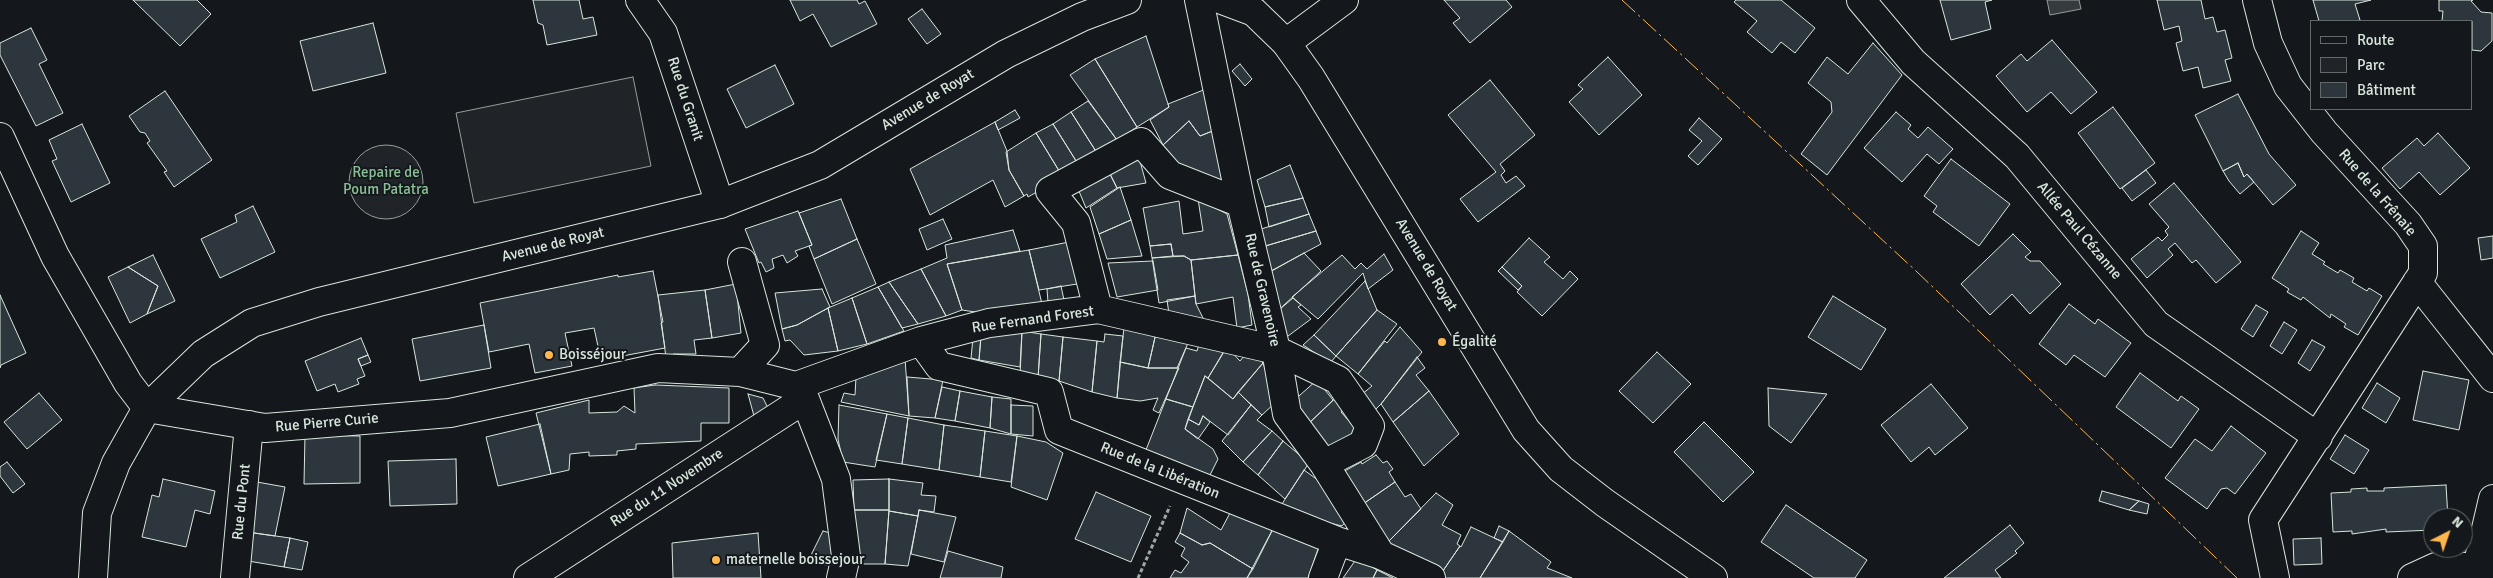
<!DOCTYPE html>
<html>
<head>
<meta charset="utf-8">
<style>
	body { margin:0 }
	#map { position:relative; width:2493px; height:578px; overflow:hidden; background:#14181c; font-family:Signika,sans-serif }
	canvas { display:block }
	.legend { position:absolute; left:2310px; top:20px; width:162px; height:90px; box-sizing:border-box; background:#14181c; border:1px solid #626a69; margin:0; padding:6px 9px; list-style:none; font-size:15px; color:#d8e6dc }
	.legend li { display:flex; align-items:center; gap:10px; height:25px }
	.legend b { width:25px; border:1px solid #626a69 }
	.north { position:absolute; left:2423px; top:508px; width:50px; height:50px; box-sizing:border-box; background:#14181c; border:1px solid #626a69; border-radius:50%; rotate:41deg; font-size:14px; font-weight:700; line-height:20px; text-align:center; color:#d8e6dc }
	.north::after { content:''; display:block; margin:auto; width:18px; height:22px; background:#ffb74d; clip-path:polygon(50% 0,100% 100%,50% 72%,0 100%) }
</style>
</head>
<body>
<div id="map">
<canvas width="2493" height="578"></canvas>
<ul class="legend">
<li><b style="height:6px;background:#14181c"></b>Route</li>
<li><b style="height:14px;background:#202428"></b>Parc</li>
<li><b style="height:14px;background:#2c363c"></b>Bâtiment</li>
</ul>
<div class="north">N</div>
</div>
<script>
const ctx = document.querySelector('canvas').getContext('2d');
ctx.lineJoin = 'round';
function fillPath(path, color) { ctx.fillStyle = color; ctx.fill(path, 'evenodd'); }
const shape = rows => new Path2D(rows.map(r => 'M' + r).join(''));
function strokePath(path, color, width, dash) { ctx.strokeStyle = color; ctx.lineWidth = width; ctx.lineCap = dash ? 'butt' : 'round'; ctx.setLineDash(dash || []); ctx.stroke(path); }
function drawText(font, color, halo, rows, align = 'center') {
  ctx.font = font + ' Signika,sans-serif'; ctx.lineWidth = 4; ctx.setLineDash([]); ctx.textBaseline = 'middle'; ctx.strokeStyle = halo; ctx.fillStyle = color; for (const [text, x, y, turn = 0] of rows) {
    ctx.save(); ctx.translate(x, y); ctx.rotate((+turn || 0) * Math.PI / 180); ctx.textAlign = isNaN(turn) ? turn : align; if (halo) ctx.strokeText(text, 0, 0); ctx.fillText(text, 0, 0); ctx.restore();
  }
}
const green = shape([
	[633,77,651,166,474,203,456,113,633,77],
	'349 182a37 37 0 1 1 74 0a37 37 0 1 1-74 0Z'
]);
fillPath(green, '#202428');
strokePath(green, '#939e99', 1);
const water = shape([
	[2047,0,2079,0,2081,9,2050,15,2047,0]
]);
fillPath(water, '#363b3e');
strokePath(water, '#939e99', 1);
const building = shape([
	[133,0,197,0,211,14,180,46,133,0],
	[533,0,579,0,583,19,593,17,597,35,547,45,543,25,538,23,533,0],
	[790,0,857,0,859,4,865,1,877,24,831,47,813,14,800,21,790,0],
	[1444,0,1506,0,1512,7,1470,43,1453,23,1460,18,1444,0],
	[1736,0,1781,0,1815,28,1795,53,1781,42,1772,53,1747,32,1757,21,1734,2,1736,0],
	[1940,0,1992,0,1985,2,1991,29,1951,40,1940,0],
	[2157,0,2201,0,2205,19,2213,17,2217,32,2225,30,2232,58,2225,60,2231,81,2203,88,2198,67,2183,71,2176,43,2182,41,2179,26,2164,30,2157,0],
	[2313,0,2371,0,2355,4,2360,20,2356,21,2319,21,2313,0],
	[2439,0,2473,0,2471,1,2481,12,2492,13,2492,41,2481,51,2472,50,2472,21,2442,21,2443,11,2439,11,2439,0],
	[922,9,941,34,927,44,908,19,922,9],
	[373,23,386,73,313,91,300,41,373,23],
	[31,28,47,60,39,64,63,113,36,126,0,55,0,43,31,28],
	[1146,36,1169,107,1137,127,1095,59,1146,36],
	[2052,40,2097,92,2071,114,2051,92,2027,112,1996,76,2021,54,2027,61,2052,40],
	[1873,43,1902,75,1827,175,1801,154,1832,112,1831,102,1808,83,1827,57,1848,74,1873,43],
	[1608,57,1642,95,1599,135,1569,102,1583,89,1578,85,1608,57],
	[1095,59,1137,127,1117,140,1070,75,1095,59],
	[1240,64,1252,79,1245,86,1232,71,1240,64],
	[775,65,794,104,746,128,727,89,775,65],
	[1490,80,1535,135,1500,164,1505,171,1501,175,1506,183,1516,176,1525,186,1478,222,1460,199,1496,172,1448,115,1490,80],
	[1211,87,1220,128,1200,136,1189,121,1163,145,1150,120,1169,107,1168,104,1211,87],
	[165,91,212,160,174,187,164,172,167,171,147,143,150,141,145,133,140,132,129,116,165,91],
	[2238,94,2269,154,2296,185,2273,205,2247,174,2244,177,2238,163,2223,171,2195,115,2238,94],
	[1088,101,1117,140,1097,153,1071,112,1088,101],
	[2113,107,2155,163,2120,189,2078,133,2113,107],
	[1015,110,1020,118,998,130,995,122,1015,110],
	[1071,112,1097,153,1078,164,1053,124,1071,112],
	[1896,112,1911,125,1908,129,1918,138,1928,127,1953,149,1939,164,1927,154,1902,182,1864,148,1896,112],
	[1699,118,1722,139,1698,165,1688,156,1702,141,1689,130,1699,118],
	[1189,121,1200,136,1220,128,1232,182,1210,187,1182,168,1163,145,1189,121],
	[995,122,1007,151,1009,170,1024,196,1005,207,993,180,930,215,910,169,995,122],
	[82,124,110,183,71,202,52,161,57,159,49,140,82,124],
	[1053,124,1078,164,1061,174,1036,133,1053,124],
	[1036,133,1061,174,1042,189,1028,197,1027,194,1024,196,1009,170,1006,152,1036,133],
	[2438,133,2470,168,2440,195,2419,172,2400,189,2382,168,2417,138,2424,146,2438,133],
	[1138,154,1146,183,1117,188,1107,168,1138,154],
	[1951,159,2010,204,1979,246,1933,212,1937,206,1924,196,1951,159],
	[2238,163,2244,177,2247,174,2254,182,2240,194,2229,181,2223,171,2238,163],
	[1290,165,1303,198,1265,207,1257,180,1290,165],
	[1107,168,1117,188,1086,208,1076,184,1107,168],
	[2146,170,2156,183,2132,201,2122,188,2146,170],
	[2174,183,2241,262,2216,283,2196,260,2192,263,2175,243,2168,249,2173,255,2147,278,2131,259,2158,237,2162,241,2168,235,2165,231,2169,227,2149,204,2174,183],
	[1120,187,1131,220,1099,234,1090,207,1120,187],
	[1303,198,1309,214,1269,227,1265,207,1303,198],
	[841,199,857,239,814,259,809,246,812,245,799,213,841,199],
	[1198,199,1227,214,1238,255,1191,260,1184,256,1173,256,1171,244,1150,246,1143,208,1179,201,1183,234,1203,231,1198,199],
	[253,206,275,252,220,278,201,239,237,222,235,215,253,206],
	[798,211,812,245,795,251,798,256,787,263,783,255,772,259,774,268,766,272,761,262,759,263,745,229,798,211],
	[1309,214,1316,231,1262,247,1258,230,1309,214],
	[943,219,952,239,927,250,919,229,943,219],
	[1131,220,1142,256,1107,259,1099,234,1131,220],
	[1013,230,1020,251,947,264,962,310,946,316,921,269,947,258,945,245,1013,230],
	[1316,231,1321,244,1269,272,1262,247,1316,231],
	[2301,231,2319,243,2312,254,2325,262,2323,264,2338,273,2340,270,2354,278,2352,282,2367,291,2369,288,2382,296,2358,335,2344,327,2346,324,2331,314,2330,318,2303,297,2301,300,2287,292,2289,289,2272,278,2301,231],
	[2013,234,2031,252,2025,257,2030,261,2040,261,2061,284,2030,314,2012,294,1990,315,1961,284,2013,234],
	[2493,236,2493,258,2481,260,2478,238,2493,236],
	[1529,238,1550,257,1544,262,1563,279,1570,271,1578,279,1542,316,1517,292,1522,286,1502,267,1529,238],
	[857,239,876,284,832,304,814,259,857,239],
	[1069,242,1077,284,1039,290,1029,250,1069,242],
	[1171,244,1173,256,1152,258,1150,246,1171,244],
	[1029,250,1042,304,982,313,962,310,947,264,1029,250],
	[1304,253,1321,271,1272,316,1261,277,1304,253],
	[1384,254,1393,270,1368,289,1363,273,1318,319,1292,297,1342,255,1355,269,1361,263,1367,269,1384,254],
	[153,255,175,301,147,314,158,286,128,267,153,255],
	[1238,255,1248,294,1252,325,1237,328,1233,297,1196,304,1191,260,1238,255],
	[1184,256,1191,260,1195,296,1159,303,1152,258,1184,256],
	[1153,261,1158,290,1117,297,1108,263,1153,261],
	[128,267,158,286,147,314,130,323,108,277,128,267],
	[1502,267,1522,286,1518,290,1498,271,1502,267],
	[921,269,946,316,918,324,889,282,921,269],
	[653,271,663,322,661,323,665,348,601,360,594,328,565,333,572,366,535,373,529,344,489,352,480,303,618,275,618,277,653,271],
	[1365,281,1377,310,1336,356,1314,335,1365,281],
	[889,282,918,324,902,328,878,287,889,282],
	[736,284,741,333,712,338,705,290,736,284],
	[1061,286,1064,300,1048,302,1047,289,1061,286],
	[878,287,904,331,867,344,852,298,878,287],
	[822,289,830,307,797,325,782,329,775,293,822,289],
	[705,290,712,338,694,340,696,354,673,354,673,357,666,358,658,295,705,290],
	[0,295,26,353,1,365,0,368,0,295],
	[1195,296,1196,304,1205,322,1169,314,1167,300,1195,296],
	[1833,296,1886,329,1861,370,1808,337,1833,296],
	[852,298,867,344,838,351,828,308,852,298],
	[1293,298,1301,305,1298,307,1311,319,1284,339,1272,316,1293,298],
	[2069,304,2095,324,2098,319,2131,343,2105,377,2074,355,2066,365,2039,344,2069,304],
	[2256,305,2268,312,2253,337,2241,329,2256,305],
	[828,308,838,351,804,355,790,340,785,341,782,329,797,325,828,308],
	[1377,310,1397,324,1358,374,1336,356,1377,310],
	[2284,322,2297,330,2282,354,2270,346,2284,322],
	[484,325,491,368,420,381,412,339,484,325],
	[1400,327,1422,352,1381,404,1370,415,1356,399,1372,386,1358,374,1385,341,1387,343,1400,327],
	[1124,328,1156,333,1148,368,1120,362,1124,328],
	[1022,331,1041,334,1038,378,1020,377,1022,331],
	[1022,331,1020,367,979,360,981,336,1022,331],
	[1156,333,1189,341,1177,368,1148,368,1156,333],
	[1041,334,1063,337,1059,381,1038,378,1041,334],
	[1105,334,1123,336,1117,398,1092,392,1097,341,1104,342,1105,334],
	[1314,335,1336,356,1330,363,1303,345,1314,335],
	[981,336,979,360,971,358,973,338,981,336],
	[1063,337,1097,341,1092,392,1059,381,1063,337],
	[361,338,368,355,358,359,365,376,357,379,359,384,338,392,335,384,317,391,305,361,361,338],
	[2312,340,2325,347,2310,371,2298,363,2312,340],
	[1199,344,1224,351,1208,378,1205,376,1193,407,1166,399,1186,348,1197,351,1199,344],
	[1227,347,1240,361,1249,350,1263,363,1233,399,1208,378,1227,347],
	[1657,352,1691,384,1653,423,1619,391,1657,352],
	[368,355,371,362,361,366,358,359,368,355],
	[1417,357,1425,368,1416,375,1429,391,1393,422,1381,404,1417,357],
	[905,358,909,416,841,402,844,393,855,395,856,377,905,358],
	[1120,362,1148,368,1179,368,1159,413,1153,410,1158,398,1140,401,1117,398,1120,362],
	[1263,363,1277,401,1262,415,1238,392,1263,363],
	[2423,371,2469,380,2459,430,2413,420,2423,371],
	[2140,373,2178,401,2181,396,2199,409,2171,448,2116,407,2140,373],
	[1205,376,1233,399,1238,392,1251,405,1228,435,1203,416,1199,425,1188,419,1205,376],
	[907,377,943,380,935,418,909,416,907,377],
	[1317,380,1333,400,1305,427,1291,403,1317,380],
	[2377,383,2400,398,2386,423,2362,408,2377,383],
	[1931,384,1968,428,1935,455,1929,447,1911,462,1881,425,1931,384],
	[655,385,729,388,729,423,701,423,701,441,636,444,636,449,617,451,617,455,589,456,589,452,570,454,569,470,551,474,536,413,589,400,589,413,617,412,624,406,635,413,634,388,655,385],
	[942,387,960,391,955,421,935,418,942,387],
	[1768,388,1827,394,1791,443,1769,426,1768,388],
	[960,391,992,397,990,428,955,421,960,391],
	[1429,391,1459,434,1424,466,1393,422,1429,391],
	[39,393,62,420,27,449,4,422,39,393],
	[748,394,763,398,768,408,754,416,748,394],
	[1340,394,1349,406,1341,412,1356,429,1330,456,1305,427,1340,394],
	[992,397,1011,399,1011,434,990,428,992,397],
	[1166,399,1193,407,1185,429,1213,449,1218,459,1208,479,1142,460,1166,399],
	[839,405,887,414,875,467,843,462,838,439,839,405],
	[1011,405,1033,406,1033,436,1011,434,1011,405],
	[1251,405,1262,415,1257,420,1272,431,1243,462,1222,441,1251,405],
	[887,414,908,418,902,464,876,460,887,414],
	[1203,416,1210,422,1198,439,1185,429,1188,419,1199,425,1203,416],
	[908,418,944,425,939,470,902,464,908,418],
	[1704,422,1754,472,1723,502,1674,452,1704,422],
	[540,424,551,474,498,486,486,437,540,424],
	[944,425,985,431,980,477,939,470,944,425],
	[2231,426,2266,453,2235,494,2227,488,2221,489,2207,509,2165,478,2195,439,2212,451,2231,426],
	[985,431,1017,436,1011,482,980,477,985,431],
	[1272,431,1283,441,1258,475,1243,462,1272,431],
	[305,435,360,436,360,483,304,484,305,435],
	[2345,435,2369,450,2354,474,2330,459,2345,435],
	[1017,436,1046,442,1063,453,1047,500,1011,487,1017,436],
	[1283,441,1309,463,1285,499,1258,475,1283,441],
	[1376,455,1383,463,1387,461,1393,469,1389,472,1395,482,1363,504,1341,473,1361,462,1362,464,1376,455],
	[456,459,457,504,390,506,388,461,456,459],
	[7,462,25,484,13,493,0,476,0,467,7,462],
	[1304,470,1340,496,1352,514,1342,526,1309,518,1282,504,1304,470],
	[163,479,215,491,210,514,195,510,186,547,142,537,152,495,159,497,163,479],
	[889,479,923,483,921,495,936,496,934,512,919,510,918,516,889,511,889,479],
	[889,479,889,510,854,510,853,480,889,479],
	[257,482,285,487,275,536,247,532,257,482],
	[1395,482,1405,497,1411,494,1421,509,1388,542,1363,504,1395,482],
	[2446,485,2448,518,2433,518,2433,530,2386,532,2386,529,2352,534,2352,531,2333,532,2331,493,2351,492,2351,489,2367,488,2367,491,2384,491,2384,488,2446,485],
	[2102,491,2139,501,2129,510,2099,501,2102,491],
	[1096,492,1151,516,1131,562,1075,539,1096,492],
	[1436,493,1453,505,1442,525,1461,535,1457,544,1460,546,1438,578,1388,542,1436,493],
	[1218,501,1276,523,1253,569,1210,543,1202,545,1180,533,1187,508,1221,530,1230,513,1216,508,1218,501],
	[2139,501,2149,504,2147,514,2129,510,2139,501],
	[1786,505,1867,560,1855,578,1814,578,1761,542,1786,505],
	[854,510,889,510,885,564,856,564,854,510],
	[919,510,956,517,944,562,911,554,919,510],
	[889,511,918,516,908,566,885,564,889,511],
	[1276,523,1314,544,1318,549,1308,578,1247,578,1276,523],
	[2010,525,2024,543,2015,551,2017,553,1995,570,2001,578,1944,578,2010,525],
	[1499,526,1509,531,1503,542,1494,538,1499,526],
	[1471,527,1503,542,1480,578,1438,578,1460,546,1461,547,1471,527],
	[823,531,838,535,835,567,808,561,823,531],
	[1509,531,1551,562,1547,568,1572,578,1480,578,1509,531],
	[247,532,290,538,284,567,242,560,247,532],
	[758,533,761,578,673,578,672,543,758,533],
	[1180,533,1202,545,1210,543,1253,569,1247,578,1170,578,1175,570,1181,573,1189,562,1181,556,1185,548,1175,542,1180,533],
	[290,538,308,542,302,570,284,567,290,538],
	[2321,538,2322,564,2294,565,2293,539,2321,538],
	[948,551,1003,567,1001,578,940,578,948,551],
	[1357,558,1377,570,1373,578,1343,578,1357,558],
	[1377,570,1393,578,1373,578,1377,570]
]);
fillPath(building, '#2c363c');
strokePath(building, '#d8e6dc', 1);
const street = shape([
	[640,0,663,33,720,204],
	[1199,0,1241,203,1276,350,1287,414,1324,464,1381,555],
	[1861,0,1913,62,2017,156,2156,324,2318,437],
	[2257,0,2268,43,2288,86,2324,132,2408,224,2423,246,2423,273,2263,520,2275,578],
	[1286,43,1344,0],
	[0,137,55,256,128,383,147,408,265,428,450,413,658,368,740,372,796,386,805,399,836,479,846,556,841,578],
	[2417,282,2493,378],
	[1098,309,1076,223,1050,191,1141,142,1170,175,1241,203],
	[921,341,939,366,1049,392,1059,430,1337,541,1381,555,1431,578],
	[740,372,765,345,742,262],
	[796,386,921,341,989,323,1098,309,1276,350,1338,380,1370,426,1363,444,1324,464],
	[2477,567,2493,499],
	[235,578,249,425],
	[528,578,805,399],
	[1323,578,1337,541],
	[2412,578,2436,567,2493,567]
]);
const secondary = shape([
	[1222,0,1254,12,1286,43,1311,78,1526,430,1561,469,1605,503,1713,578],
	[93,578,97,513,116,463,147,408,203,354,252,323,319,302,720,204,820,165,1006,54,1082,17,1127,0]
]);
strokePath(street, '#d8e6dc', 30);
strokePath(secondary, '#d8e6dc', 30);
strokePath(shape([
	[1138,578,1170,506]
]), '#9da8a2', 3, [4, 2.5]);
strokePath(street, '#14181c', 28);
strokePath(secondary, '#14181c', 28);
strokePath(shape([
	[1622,0,1915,270,2237,578]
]), '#ffb74d', 1, [18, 4, 2.5, 4]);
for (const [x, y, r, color] of [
	[1442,342,5,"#ffb74d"],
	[549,355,5,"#ffb74d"],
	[716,560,5,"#ffb74d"]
]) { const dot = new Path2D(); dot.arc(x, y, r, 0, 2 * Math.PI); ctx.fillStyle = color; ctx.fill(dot); strokePath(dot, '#14181c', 2); }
drawText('15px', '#d8e6dc', '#14181c', [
	["Rue du Granit",685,99,72],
	["Avenue de Royat",928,100,-31],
	["Rue de la Frênaie",2377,193,49],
	["Allée Paul Cézanne",2079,231,50],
	["Avenue de Royat",553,245,-14],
	["Avenue de Royat",1426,265,59],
	["Rue de Gravenoire",1262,290,77],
	["Rue Fernand Forest",1033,320,-8],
	["Rue Pierre Curie",327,423,-5],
	["Rue de la Libération",1160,471,22],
	["Rue du 11 Novembre",667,488,-33],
	["Rue du Pont",242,502,-84]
]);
drawText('15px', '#8ac095', '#14181c', [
	["Repaire de",386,173],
	["Poum Patatra",386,190]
]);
drawText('15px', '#d8e6dc', '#14181c', [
	["Égalité",1452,342],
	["Boisséjour",559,355],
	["maternelle boissejour",726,560]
], 'left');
</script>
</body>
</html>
